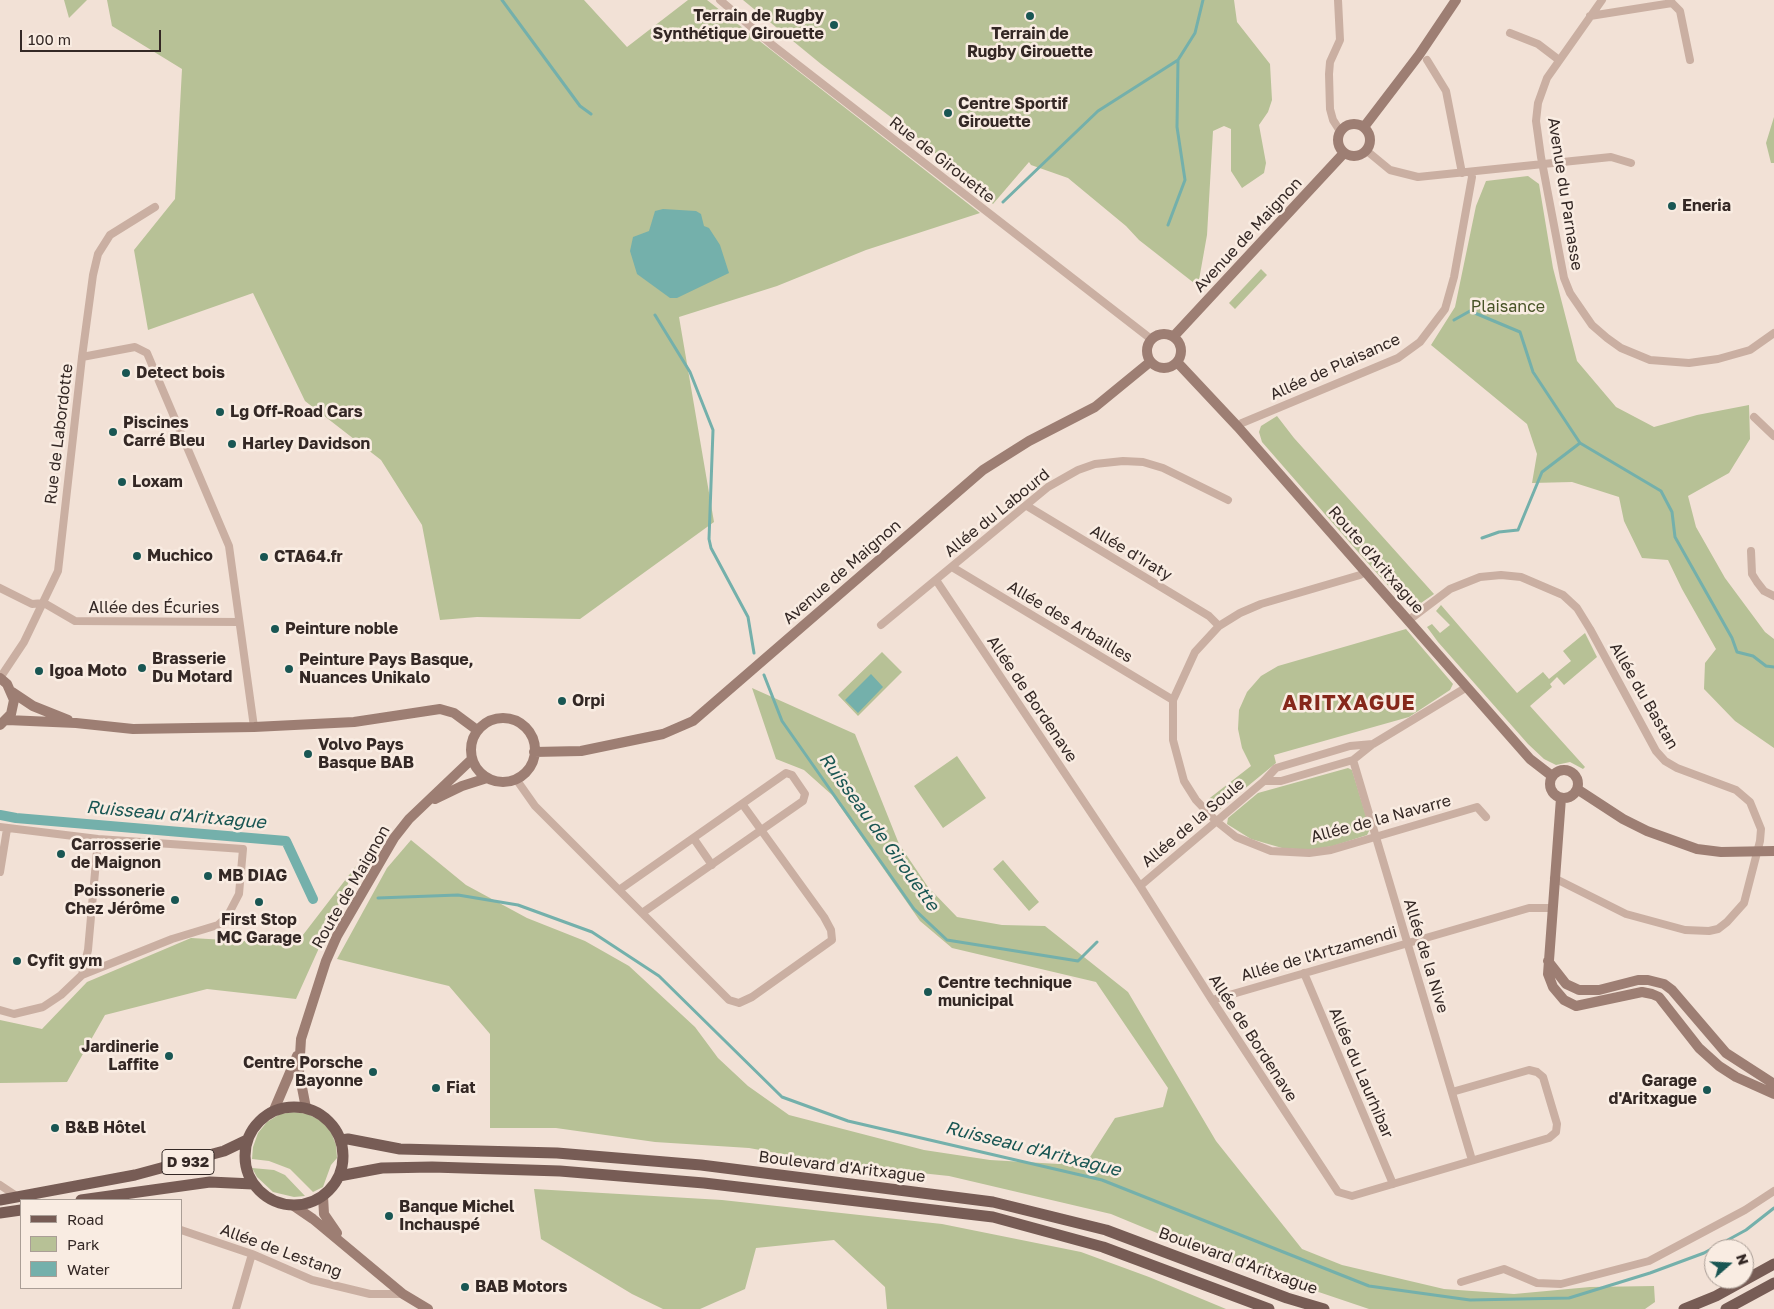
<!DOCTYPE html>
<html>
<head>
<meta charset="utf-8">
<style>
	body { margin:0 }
	#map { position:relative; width:1774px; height:1309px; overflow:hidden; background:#f2e1d6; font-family:"Golos Text",sans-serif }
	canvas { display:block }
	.legend { position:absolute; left:20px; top:1199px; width:162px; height:90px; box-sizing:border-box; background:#f9ece2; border:1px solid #aa9e96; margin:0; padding:6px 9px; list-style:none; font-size:15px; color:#342825 }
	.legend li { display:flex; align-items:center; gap:10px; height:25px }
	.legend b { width:25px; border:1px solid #aa9e96 }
	.north { position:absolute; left:1704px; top:1239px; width:50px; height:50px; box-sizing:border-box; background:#f9ece2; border:1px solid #aa9e96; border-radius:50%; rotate:71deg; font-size:14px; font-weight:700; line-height:20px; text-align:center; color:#342825 }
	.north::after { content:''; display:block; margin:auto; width:18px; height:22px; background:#195653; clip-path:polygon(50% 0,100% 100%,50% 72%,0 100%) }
	.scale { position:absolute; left:20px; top:30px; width:141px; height:22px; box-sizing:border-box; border:2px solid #342825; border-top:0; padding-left:6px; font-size:15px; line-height:18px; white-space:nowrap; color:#342825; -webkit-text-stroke:4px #f9ece2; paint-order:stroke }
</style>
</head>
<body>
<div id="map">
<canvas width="1774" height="1309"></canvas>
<ul class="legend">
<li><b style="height:6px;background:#775c55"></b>Road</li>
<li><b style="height:14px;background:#b7c196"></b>Park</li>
<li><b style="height:14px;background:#74b0ab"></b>Water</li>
</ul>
<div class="north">N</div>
<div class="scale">100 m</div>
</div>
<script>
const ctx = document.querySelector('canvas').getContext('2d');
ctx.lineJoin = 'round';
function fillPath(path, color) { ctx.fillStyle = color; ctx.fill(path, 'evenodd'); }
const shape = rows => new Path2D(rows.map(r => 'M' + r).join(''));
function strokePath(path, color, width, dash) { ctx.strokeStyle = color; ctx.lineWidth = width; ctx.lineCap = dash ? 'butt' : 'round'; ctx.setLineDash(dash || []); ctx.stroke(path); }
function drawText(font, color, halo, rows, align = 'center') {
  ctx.font = font + ' "Golos Text",sans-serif'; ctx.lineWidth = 5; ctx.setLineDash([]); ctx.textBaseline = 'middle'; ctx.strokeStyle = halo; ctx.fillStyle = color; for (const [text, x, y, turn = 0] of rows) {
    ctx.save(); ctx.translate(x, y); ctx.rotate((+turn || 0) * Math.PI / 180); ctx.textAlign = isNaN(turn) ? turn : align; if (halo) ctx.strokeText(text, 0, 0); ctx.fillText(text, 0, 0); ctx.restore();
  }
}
fillPath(shape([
	[64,0,87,0,69,18],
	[107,0,584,0,627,47,688,0,707,0,980,213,866,250,777,286,679,317,714,522,580,619,477,617,440,620,422,525,381,460,305,401,253,293,148,330,134,250,175,199,182,69,112,26],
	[743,0,1234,0,1237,22,1270,64,1272,100,1268,112,1259,125,1266,163,1264,173,1242,188,1231,171,1231,129,1224,126,1213,131,1207,235,1199,280,1194,283,1139,240,1126,226,1068,178,1031,165,1029,162,993,204,917,137,821,64],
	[1774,117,1774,163,1771,163,1766,143],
	[1528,176,1539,184,1553,268,1577,361,1616,407,1654,427,1697,415,1749,405,1750,439,1729,473,1688,496,1696,527,1725,578,1765,632,1774,639,1774,748,1735,721,1704,689,1705,663,1716,649,1682,589,1668,560,1642,558,1624,521,1619,497,1572,482,1532,483,1537,454,1527,424,1431,345,1455,307,1476,206,1486,181],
	[1261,269,1267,275,1235,309,1229,303],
	[1277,416,1294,438,1434,594,1421,603,1415,605,1400,599,1358,552,1262,442,1259,432,1261,426],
	[1441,605,1517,693,1543,672,1549,679,1571,661,1563,651,1585,633,1597,657,1564,685,1557,677,1550,684,1552,687,1530,706,1585,767,1583,769,1570,762,1556,765,1544,759,1528,744,1438,642,1427,627,1432,624,1440,633,1450,625,1436,611],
	[1406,629,1453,684,1450,690,1409,717,1274,755,1276,763,1220,809,1212,808,1206,801,1251,766,1242,748,1238,729,1239,710,1247,692,1261,676,1278,666],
	[882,652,902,672,858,716,838,695],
	[752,688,855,734,899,844,928,887,957,917,1002,925,1045,926,1128,992,1216,1141,1302,1249,1342,1265,1444,1289,1514,1294,1590,1287,1654,1286,1655,1302,1645,1309,1369,1309,1215,1257,1111,1214,949,1176,844,1165,749,1148,655,1142,556,1128,490,1128,490,1034,449,986,337,959,387,868,411,840,466,885,527,918,585,941,629,966,695,1027,718,1058,748,1086,789,1115,924,1150,990,1160,1059,1164,1090,1157,1115,1118,1163,1107,1168,1088,1096,982,952,948,920,921,832,795,804,770,776,759],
	[957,756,986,798,943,828,914,786],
	[1348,768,1352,770,1370,829,1367,835,1333,846,1310,850,1282,848,1251,839,1227,824,1228,818,1258,793],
	[1003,860,1039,902,1029,911,993,869],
	[356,866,296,999,207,989,105,1015,67,1082,0,1083,0,1020,42,1029,87,982,191,938,296,944],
	[294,1112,308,1114,321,1121,331,1132,336,1145,337,1158,331,1165,323,1187,313,1192,290,1169,269,1161,252,1159,253,1147,258,1133,267,1122,280,1114],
	[252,1168,274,1170,285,1175,305,1196,294,1197,273,1192,257,1177],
	[534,1189,722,1200,942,1224,1081,1252,1149,1277,1226,1309,887,1309,885,1287,834,1240,756,1248,745,1289,700,1309,663,1309,632,1294,541,1239]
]), '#b7c196');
fillPath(shape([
	[663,209,696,211,701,214,704,226,709,228,720,245,729,273,677,298,670,298,637,274,630,251,633,237,649,231,655,211],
	[871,674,883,687,858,713,845,700]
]), '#74b0ab');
strokePath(shape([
	[502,0,580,106,591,114],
	[1003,202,1098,111,1178,60],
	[1168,225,1185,180,1177,127,1178,60,1195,33,1203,0],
	[655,315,690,372,713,430,709,539,711,548,748,617,754,653],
	[1454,320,1470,311,1520,332,1533,372,1580,443,1661,491,1672,512,1675,537,1732,638,1737,652,1753,656,1766,666,1774,667],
	[1482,538,1499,532,1518,530,1542,472,1580,443],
	[764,675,782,721,914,909,947,940,1078,961,1097,942],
	[378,898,458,895,518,905,592,932,659,976,782,1097,848,1121,1102,1180,1369,1286,1470,1300,1569,1298,1650,1273,1704,1253,1746,1230,1774,1208]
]), '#74b0ab', 3);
strokePath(shape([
	[0,815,16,818,286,841,313,899]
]), '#74b0ab', 10);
strokePath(shape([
	[720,0,771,44,1151,339],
	[1338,0,1340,40,1330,62,1329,74,1330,109,1333,120,1340,131],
	[1602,0,1547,78,1538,103,1536,121,1541,157,1564,278,1570,293,1592,325,1607,338,1621,348,1650,360,1689,363,1718,359,1750,350,1774,333],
	[1669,0,1680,11,1690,60],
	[1590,16,1672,3],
	[1510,33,1538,44,1559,60],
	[1427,60,1446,91,1462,173],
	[1367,151,1390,170,1418,177,1611,157,1631,163],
	[82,357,135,347,147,353,229,546,254,727],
	[1754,417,1774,436],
	[1238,427,1242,423,1398,358,1420,342,1445,309,1454,277,1472,177,1471,172],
	[1027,506,1209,616,1219,626],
	[1751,551,1752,574,1757,582,1764,591,1774,596],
	[952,567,1173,700],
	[1366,571,1360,575,1261,604,1240,613,1219,626,1195,652,1173,700,1173,740,1184,781,1196,800,1216,821,1236,837,1271,851,1309,853,1331,850,1477,807,1486,817],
	[936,580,1140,886,1212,1000,1338,1192,1352,1196,1549,1138,1556,1132,1557,1124,1543,1077,1537,1072,1529,1070,1452,1092],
	[0,588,32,604,44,603],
	[44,603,75,621,239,622],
	[1409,620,1450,589,1480,577,1501,575,1521,577,1563,595,1577,608,1590,629,1656,751,1665,761,1677,768,1736,790,1750,802,1761,829,1760,841,1744,903,1727,922,1718,929,1709,931,1685,930,1626,914,1554,878],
	[881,625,1048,487,1078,470,1095,464,1123,461,1143,462,1163,468,1228,500],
	[0,678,24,642,58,571,82,357,93,275,98,254,110,235,155,207],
	[1353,760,1472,1160],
	[516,779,535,806,729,1000,739,1003,752,997,832,940,831,930,824,917,743,805],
	[1264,781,1281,781,1353,760,1373,744,1467,687],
	[0,827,98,839,243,849,239,894,227,917,218,925,172,939,82,975,61,995,43,1007,14,1014,0,1010],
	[694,839,712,865],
	[0,872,7,829],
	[1140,886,1264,781,1276,768,1350,746,1373,744],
	[619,890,786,773,792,775,805,794,803,801,642,913],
	[1304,973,1393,1184],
	[82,975,88,950,98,839],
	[1212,1000,1529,908,1551,908],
	[0,1185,18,1197],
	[181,1230,252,1254,312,1280,370,1294,403,1294],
	[1461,1282,1504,1269,1537,1283,1561,1284,1649,1261,1745,1210,1774,1191],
	[236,1309,252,1254]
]), '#caafa2', 8);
strokePath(shape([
	'1338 140a16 16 0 1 1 32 0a16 16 0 1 1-32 0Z',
	[1364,127,1419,55,1456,0],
	'1147 351a17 17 0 1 1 34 0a17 17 0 1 1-34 0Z',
	[1174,336,1344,153],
	[1177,362,1238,427,1530,759,1552,776],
	[0,678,7,684,14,700,11,714,0,725],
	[12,692,33,706,68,720],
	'471 750a32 32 0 1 1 64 0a32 32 0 1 1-64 0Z',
	[7,720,76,723,133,729,254,727,354,722,440,709,454,713,477,730],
	[534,752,581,751,663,734,693,721,983,470,1029,441,1095,407,1150,362],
	'1550 784a14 14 0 1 1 28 0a14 14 0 1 1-28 0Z',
	[1577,789,1623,819,1647,831,1697,849,1721,852,1774,851],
	[1561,798,1548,974,1553,987,1564,1000,1576,1006,1642,992,1652,994,1659,997,1699,1048,1719,1066,1736,1077,1774,1094],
	[435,799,462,786,487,778],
	[1548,961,1566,984,1579,990,1599,990,1638,980,1648,980,1664,984,1672,990,1726,1053,1774,1084],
	[306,1108,299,1072,301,1039,326,961,337,936,394,838,409,819,472,759],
	[274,1110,297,1056],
	[323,1196,324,1214,337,1233],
	[294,1206,313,1219,403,1294,428,1309]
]), '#9d7e73', 10);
strokePath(shape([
	'245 1156a49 49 0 1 1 98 0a49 49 0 1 1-98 0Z',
	[341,1140,348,1139,400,1149,557,1153,701,1165,993,1202,1106,1230,1287,1298,1324,1309],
	[339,1176,382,1168,432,1167,560,1171,704,1183,993,1217,1103,1247,1269,1309],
	[0,1200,135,1175,224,1151,247,1140],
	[81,1200,210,1182,253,1184],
	[0,1213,21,1210],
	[1684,1309,1716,1296,1774,1264],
	[1726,1309,1774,1283]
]), '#775c55', 11);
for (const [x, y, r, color] of [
	[1030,16,5,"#195653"],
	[834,25,5,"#195653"],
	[948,113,5,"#195653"],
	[1672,206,5,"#195653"],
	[126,373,5,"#195653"],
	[220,412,5,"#195653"],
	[113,432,5,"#195653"],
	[232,444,5,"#195653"],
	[122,482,5,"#195653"],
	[137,556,5,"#195653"],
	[264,557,5,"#195653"],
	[275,629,5,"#195653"],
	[142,668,5,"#195653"],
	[289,669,5,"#195653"],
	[39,671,5,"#195653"],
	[562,701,5,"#195653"],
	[308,754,5,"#195653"],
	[61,854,5,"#195653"],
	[208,876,5,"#195653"],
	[175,900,5,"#195653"],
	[259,902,5,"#195653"],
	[17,961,5,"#195653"],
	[928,992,5,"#195653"],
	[169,1056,5,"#195653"],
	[373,1072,5,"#195653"],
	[436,1088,5,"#195653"],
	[1707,1090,5,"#195653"],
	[55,1128,5,"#195653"],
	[389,1216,5,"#195653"],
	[465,1287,5,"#195653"]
]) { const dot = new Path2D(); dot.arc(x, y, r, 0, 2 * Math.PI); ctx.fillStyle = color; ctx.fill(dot); strokePath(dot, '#f9ece2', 2); }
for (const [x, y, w] of [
	[188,1162,52]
]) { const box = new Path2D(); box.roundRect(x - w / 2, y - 12.5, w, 25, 4); ctx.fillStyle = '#f9ece2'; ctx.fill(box); strokePath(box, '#342825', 1); }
drawText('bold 15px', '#342825', null, [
	["D 932",188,1162]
]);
drawText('bold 16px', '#342825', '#f9ece2', [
	["Terrain de Rugby",824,16,"right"],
	["Synthétique Girouette",824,34,"right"],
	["Terrain de",1030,34,"center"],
	["Rugby Girouette",1030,52,"center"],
	["Centre Sportif",958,104],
	["Girouette",958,122],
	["Eneria",1682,206],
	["Detect bois",136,373],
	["Lg Off-Road Cars",230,412],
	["Piscines",123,423],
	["Carré Bleu",123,441],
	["Harley Davidson",242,444],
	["Loxam",132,482],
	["Muchico",147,556],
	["CTA64.fr",274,557],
	["Peinture noble",285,629],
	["Brasserie",152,659],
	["Du Motard",152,677],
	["Peinture Pays Basque,",299,660],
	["Nuances Unikalo",299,678],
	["Igoa Moto",49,671],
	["Orpi",572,701],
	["Volvo Pays",318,745],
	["Basque BAB",318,763],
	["Carrosserie",71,845],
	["de Maignon",71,863],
	["MB DIAG",218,876],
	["Poissonerie",165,891,"right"],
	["Chez Jérôme",165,909,"right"],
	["First Stop",259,920,"center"],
	["MC Garage",259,938,"center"],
	["Cyfit gym",27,961],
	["Centre technique",938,983],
	["municipal",938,1001],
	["Jardinerie",159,1047,"right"],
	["Laffite",159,1065,"right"],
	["Centre Porsche",363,1063,"right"],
	["Bayonne",363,1081,"right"],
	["Garage",1697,1081,"right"],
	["d'Aritxague",1697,1099,"right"],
	["Fiat",446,1088],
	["B&B Hôtel",65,1128],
	["Banque Michel",399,1207],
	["Inchauspé",399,1225],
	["BAB Motors",475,1287]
], 'left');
drawText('16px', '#342825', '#f9ece2', [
	["Rue de Girouette",942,160,38],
	["Avenue du Parnasse",1565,194,81],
	["Avenue de Maignon",1248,235,-47],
	["Allée de Plaisance",1335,367,-24],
	["Rue de Labordotte",59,434,-83],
	["Allée du Labourd",997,513,-39],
	["Allée d'Iraty",1131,553,31],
	["Route d'Aritxague",1376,560,49],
	["Avenue de Maignon",842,572,-41],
	["Allée des Écuries",154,608],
	["Allée des Arbailles",1070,622,31],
	["Allée du Bastan",1644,696,60],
	["Allée de Bordenave",1032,699,56],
	["Allée de la Navarre",1381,819,-15],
	["Allée de la Soule",1193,823,-40],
	["Route de Maignon",351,887,-60],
	["Allée de l'Artzamendi",1319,954,-16],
	["Allée de la Nive",1426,956,73],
	["Allée de Bordenave",1253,1038,57],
	["Allée du Laurhibar",1361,1073,67],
	["Boulevard d'Aritxague",842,1167,7],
	["Allée de Lestang",281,1251,20],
	["Boulevard d'Aritxague",1238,1261,20]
]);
drawText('16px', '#485327', '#f9ece2', [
	["Plaisance",1508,307]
]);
drawText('italic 18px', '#195653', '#f9ece2', [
	["Ruisseau d'Aritxague",176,815,5],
	["Ruisseau de Girouette",879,832,54],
	["Ruisseau d'Aritxague",1033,1149,14]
]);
ctx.letterSpacing = '1px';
drawText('bold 21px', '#86281b', '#f9ece2', [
	["ARITXAGUE",1349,703]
]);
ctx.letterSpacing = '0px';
</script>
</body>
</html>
